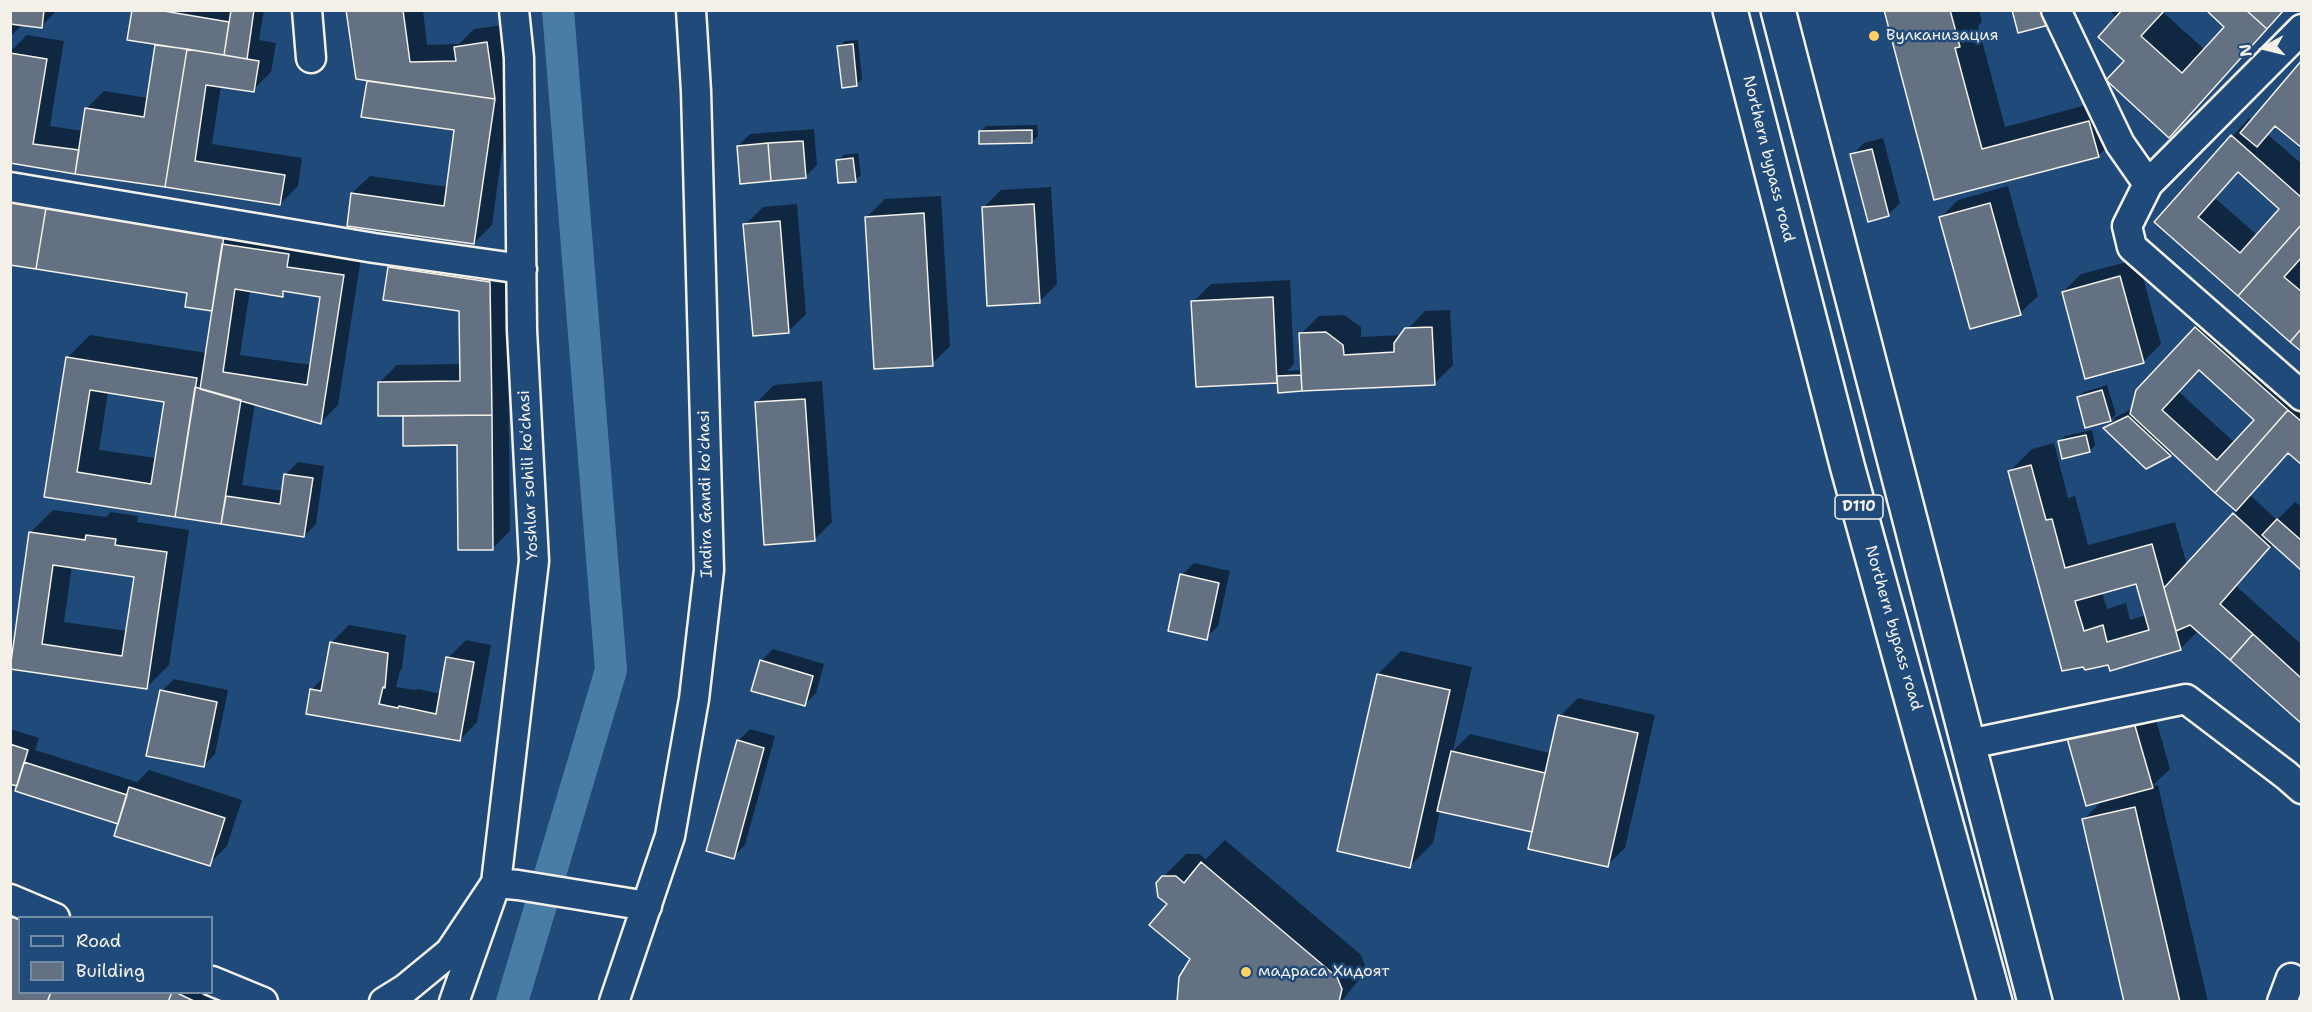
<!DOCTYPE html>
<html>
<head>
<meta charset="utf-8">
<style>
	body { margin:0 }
	#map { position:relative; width:2312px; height:1012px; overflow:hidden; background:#1f4a7a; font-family:"Shantell Sans",sans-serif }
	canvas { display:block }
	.frame { position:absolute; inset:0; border:12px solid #f4f1e8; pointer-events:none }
	.legend { position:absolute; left:18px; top:916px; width:195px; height:78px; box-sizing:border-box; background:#1f4a7a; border:2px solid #748da6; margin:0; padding:8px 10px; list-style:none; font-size:18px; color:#f4f1e8 }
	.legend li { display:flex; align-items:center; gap:12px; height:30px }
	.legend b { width:30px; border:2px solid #748da6 }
	.north { position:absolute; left:2234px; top:18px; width:60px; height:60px; -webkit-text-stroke:4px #1f4a7a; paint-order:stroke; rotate:263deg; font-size:16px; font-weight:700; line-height:24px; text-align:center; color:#f4f1e8 }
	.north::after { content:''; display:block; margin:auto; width:21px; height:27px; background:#f4f1e8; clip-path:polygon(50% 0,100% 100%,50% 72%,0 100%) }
</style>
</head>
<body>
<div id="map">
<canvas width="2312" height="1012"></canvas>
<div class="frame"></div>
<ul class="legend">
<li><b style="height:8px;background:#1f4a7a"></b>Road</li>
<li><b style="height:16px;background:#637182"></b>Building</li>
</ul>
<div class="north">N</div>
</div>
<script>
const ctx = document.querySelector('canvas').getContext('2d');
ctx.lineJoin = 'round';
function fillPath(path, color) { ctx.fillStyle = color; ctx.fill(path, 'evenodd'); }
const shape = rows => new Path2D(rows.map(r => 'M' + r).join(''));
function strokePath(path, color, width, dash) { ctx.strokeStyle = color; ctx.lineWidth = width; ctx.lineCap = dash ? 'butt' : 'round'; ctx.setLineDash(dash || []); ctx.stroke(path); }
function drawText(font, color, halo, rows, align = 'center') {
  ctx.font = font + ' "Shantell Sans",sans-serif'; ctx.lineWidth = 5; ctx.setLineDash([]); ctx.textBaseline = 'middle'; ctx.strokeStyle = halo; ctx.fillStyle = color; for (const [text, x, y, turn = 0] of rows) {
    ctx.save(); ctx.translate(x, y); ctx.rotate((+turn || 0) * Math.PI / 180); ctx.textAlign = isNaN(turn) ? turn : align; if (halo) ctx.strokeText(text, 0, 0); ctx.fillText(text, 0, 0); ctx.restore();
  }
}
fillPath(shape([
	[10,10,57,10,41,27,23,24,10,37],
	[133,10,264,10,259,40,276,43,271,72,253,90,221,85,212,144,302,158,298,186,280,204,10,162,10,52,27,35,64,41,50,126,83,131,86,109,104,91,148,98,156,43],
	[348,10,423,10,427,45,459,44,474,29,504,25,512,80,492,225,474,243,352,193,370,176,448,187,456,129,363,116,368,80],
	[1885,10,1979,10,1982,22,1978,26,2005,127,2112,98,2122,132,2099,155,1935,199],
	[2109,10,2165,10,2163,12,2205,50,2226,27,2208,10,2284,10,2169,135,2126,61,2117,18],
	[858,40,862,79,857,84,839,47,845,41],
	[2249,118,2252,121,2277,125,2267,134,2302,164,2302,350,2156,221],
	[2239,171,2281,208,2257,235,2215,198],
	[1037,125,1038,136,1032,142,981,131,986,126],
	[814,129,817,165,805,177,738,146,750,134],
	[1883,138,1900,203,1888,215,1852,155,1864,143],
	[858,153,861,175,855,180,838,160,844,155],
	[10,182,361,258,338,405,320,423,255,403,242,485,283,491,286,474,298,462,324,466,316,524,304,536,46,495,67,358,90,335,207,353,214,310,189,292,10,264],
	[250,290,282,295,287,290,322,295,311,365,240,355],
	[108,392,165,401,156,458,99,450],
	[2008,186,2038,296,2020,313,1940,218,1958,200],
	[1051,187,1057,284,1039,302,983,208,1001,190],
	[941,196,950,346,932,364,867,217,885,199],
	[797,204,806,314,788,332,745,225,763,207],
	[408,249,507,264,510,531,492,549,458,444,405,444,405,414,379,383,397,365,461,364,460,310,385,299,390,267],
	[2138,259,2161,344,2143,362,2063,292,2081,274],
	[1290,280,1294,364,1287,371,1303,370,1301,334,1319,316,1344,315,1361,327,1361,337,1402,335,1425,311,1450,310,1453,365,1435,383,1279,391,1278,380,1276,382,1193,302,1211,284],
	[2214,311,2302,400,2302,463,2289,451,2250,495,2277,520,2295,502,2302,507,2302,569,2273,544,2236,586,2302,645,2302,722,2199,630,2180,649,2086,668,2009,472,2032,449,2054,443,2068,498,2075,496,2088,545,2175,522,2187,565,2237,511,2173,452,2147,468,2106,428,2116,418,2112,419,2132,409,2196,328],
	[2200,369,2256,419,2235,443,2179,392],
	[2137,582,2146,615,2130,620,2126,603,2107,609,2102,592],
	[822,381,832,522,814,540,756,403,774,385],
	[2107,385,2116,414,2111,419,2087,426,2078,397,2084,392],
	[2092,430,2095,445,2090,451,2059,442,2065,436],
	[53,510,106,517,111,512,138,516,137,522,189,530,169,665,146,688,11,668,30,533],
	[72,566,136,575,127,631,64,622],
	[1194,563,1230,571,1218,626,1206,638,1182,575],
	[349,625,406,635,402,668,400,671,396,687,416,690,418,689,441,694,448,658,466,640,491,645,477,722,460,740,312,689,326,675,331,643],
	[773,649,824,664,816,693,804,705,761,661],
	[1401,651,1472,667,1453,751,1470,734,1550,753,1560,716,1578,698,1655,715,1625,848,1607,865,1534,831,1440,810,1433,843,1410,866,1378,674],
	[174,679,228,690,215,754,203,766,162,691],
	[2151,702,2170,769,2152,786,2158,785,2208,1002,2126,1002,2083,820,2103,800,2068,738],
	[10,729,39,738,35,750,137,782,149,770,242,800,227,846,209,864,121,818,10,782],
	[750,729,775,736,745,845,733,857,738,741],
	[1225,840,1360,954,1365,965,1361,977,1341,1002,1178,1002,1192,958,1169,904,1163,877,1186,854,1199,854,1206,859],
	[32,899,73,918,20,918,20,992,212,992,216,985,209,1002,10,1002,14,917]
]), '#0007');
strokePath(shape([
	[512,1002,611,670,558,10]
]), '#497da6', 32);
const building = shape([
	[10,10,44,10,42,28,10,24,10,10],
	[132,10,158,10,229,22,224,55,127,40,132,10],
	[231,10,254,10,247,59,224,55,231,10],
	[346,10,403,10,410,62,456,61,454,47,487,42,495,99,356,79,346,10],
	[1884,10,1950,10,1960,47,1955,48,1982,149,2089,121,2099,157,1934,200,1884,10],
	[2012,10,2044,10,2049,25,2018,33,2012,10],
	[2122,10,2165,10,2141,36,2182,73,2224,27,2206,10,2246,10,2267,29,2169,138,2106,80,2124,61,2098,37,2122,10],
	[2246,10,2284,10,2267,29,2246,10],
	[853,44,857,86,842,88,837,46,853,44],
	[155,45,187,49,165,187,75,174,85,108,144,117,155,45],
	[187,49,259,61,254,92,206,85,195,161,285,175,280,205,165,187,187,49],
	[10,53,47,59,33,144,79,150,75,174,10,163,10,53],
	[2302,60,2302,148,2275,126,2257,147,2240,133,2302,60],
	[367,81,495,99,474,244,347,226,351,193,444,206,454,130,361,117,367,81],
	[1032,130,1032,143,979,144,979,131,1032,130],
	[2231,135,2302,198,2302,224,2238,296,2154,222,2231,135],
	[2238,172,2279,209,2240,253,2198,217,2238,172],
	[803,141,806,178,771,181,768,143,803,141],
	[768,143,771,181,740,184,737,146,768,143],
	[1872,149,1889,216,1868,222,1850,154,1872,149],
	[853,158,856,182,838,183,836,160,853,158],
	[10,202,46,208,36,269,10,265,10,202],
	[1990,203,2021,315,1970,329,1939,217,1990,203],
	[1034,204,1040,303,987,306,982,207,1034,204],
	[46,208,224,236,212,311,185,307,187,293,36,269,46,208],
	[924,213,933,366,874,369,865,217,924,213],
	[780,221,789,333,753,336,743,224,780,221],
	[2302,224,2302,257,2284,277,2302,292,2302,328,2290,342,2238,296,2302,224],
	[222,244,289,254,287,267,344,275,321,424,200,389,222,244],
	[235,289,283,297,283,291,320,297,307,385,223,372,235,289],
	[388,267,490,282,492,415,378,416,378,382,460,381,459,311,383,300,388,267],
	[2120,276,2144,363,2085,379,2062,292,2120,276],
	[1273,297,1277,383,1196,387,1191,301,1273,297],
	[1432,327,1435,385,1302,391,1299,333,1326,332,1343,345,1344,355,1394,352,1394,343,1405,328,1432,327],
	[2195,327,2288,410,2215,493,2130,414,2136,390,2195,327],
	[2199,370,2254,420,2217,460,2162,410,2199,370],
	[2302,328,2302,352,2290,342,2302,328],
	[66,357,197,378,175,517,44,497,66,357],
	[90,390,164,402,151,484,77,472,90,390],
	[1301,375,1302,391,1278,393,1277,376,1301,375],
	[195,387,241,400,221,524,175,517,195,387],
	[2102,390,2111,421,2085,428,2077,397,2102,390],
	[805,399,815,541,764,545,755,402,805,399],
	[2288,410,2302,422,2302,465,2288,453,2236,511,2215,493,2288,410],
	[492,415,493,550,458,550,457,445,403,446,403,416,492,415],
	[2128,416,2171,456,2146,469,2103,428,2128,416],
	[2086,435,2090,452,2062,459,2058,441,2086,435],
	[2031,465,2046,520,2052,519,2065,568,2152,544,2181,650,2110,671,2108,665,2085,670,2083,667,2062,671,2008,471,2031,465],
	[2136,584,2149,630,2107,642,2103,625,2084,631,2075,601,2136,584],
	[284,474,313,478,304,537,221,524,226,496,280,504,284,474],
	[2233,513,2270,547,2220,604,2253,634,2230,660,2190,625,2176,631,2164,588,2233,513],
	[2277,519,2302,541,2302,571,2262,535,2277,519],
	[29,532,85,540,86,535,116,539,115,545,167,552,147,689,10,669,29,532],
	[53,565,134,577,122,656,42,644,53,565],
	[1180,574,1219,583,1207,640,1168,631,1180,574],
	[2253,634,2300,677,2302,675,2302,724,2230,660,2253,634],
	[330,642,388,653,385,688,383,687,379,704,398,708,399,706,436,714,446,657,474,662,460,741,306,714,310,689,321,691,330,642],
	[760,660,813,676,805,706,751,691,760,660],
	[1377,674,1450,690,1410,868,1337,851,1377,674],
	[160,690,217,702,204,767,146,756,160,690],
	[1558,715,1638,733,1608,867,1528,849,1558,715],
	[2133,719,2153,788,2086,806,2067,738,2133,719],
	[737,740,764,748,734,859,706,851,737,740],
	[10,744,28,750,17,786,10,784,10,744],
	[1451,751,1545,773,1532,832,1437,811,1451,751],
	[24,762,127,795,118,824,15,791,24,762],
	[129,787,225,818,210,866,114,836,129,787],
	[2135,807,2180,1002,2124,1002,2082,819,2135,807],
	[1201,862,1337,977,1342,989,1339,1002,1177,1002,1179,977,1190,959,1149,925,1167,904,1158,897,1156,883,1162,876,1176,876,1184,883,1201,862],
	[13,916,20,919,20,992,51,992,47,1002,10,1002,10,921,13,916],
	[51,992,172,992,168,1002,52,1002,48,1000,51,992],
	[172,992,175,992,196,1002,168,1002,172,992]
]);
fillPath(building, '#637182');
strokePath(building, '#f4f1e8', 1.5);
const minor = shape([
	[307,10,311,58],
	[2056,10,2120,144,2148,184,2302,29],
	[2148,184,2127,226,2132,247,2302,396],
	[10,187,374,248,522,269],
	[1969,744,2186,699,2286,775,2302,789],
	[10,899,55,918],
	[212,981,263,1002],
	[384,1002,405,989,450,952,496,883,518,885,647,906],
	[454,1002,496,883,534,561,522,330,519,58,514,10],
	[614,1002,670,836,694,699,709,570,696,91,691,10],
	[2282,1002,2291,978]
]);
const major = shape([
	[1730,10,1847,465,1995,1002],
	[1778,10,2035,1002]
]);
strokePath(minor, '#f4f1e8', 33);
strokePath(major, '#f4f1e8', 38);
strokePath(minor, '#1f4a7a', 28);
strokePath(major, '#1f4a7a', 33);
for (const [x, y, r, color] of [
	[1874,36,6,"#ffd166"],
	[1246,972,6,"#ffd166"]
]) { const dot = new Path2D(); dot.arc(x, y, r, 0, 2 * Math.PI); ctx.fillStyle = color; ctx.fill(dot); strokePath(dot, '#1f4a7a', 2); }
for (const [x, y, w] of [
	[1859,507,48]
]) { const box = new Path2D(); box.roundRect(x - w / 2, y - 12, w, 24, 4.5); ctx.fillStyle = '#1f4a7a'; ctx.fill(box); strokePath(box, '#f4f1e8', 1.5); }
drawText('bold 15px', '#f4f1e8', null, [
	["D110",1859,507]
]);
drawText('16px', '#f4f1e8', '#1f4a7a', [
	["Вулканизация",1886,36],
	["мадраса Хидоят",1258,972]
], 'left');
drawText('16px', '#f4f1e8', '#1f4a7a', [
	["Northern bypass road",1768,159,76],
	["Yoshlar sohili koʻchasi",529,475,-93],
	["Indira Gandi koʻchasi",706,494,-91],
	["Northern bypass road",1893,628,74]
]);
</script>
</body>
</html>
